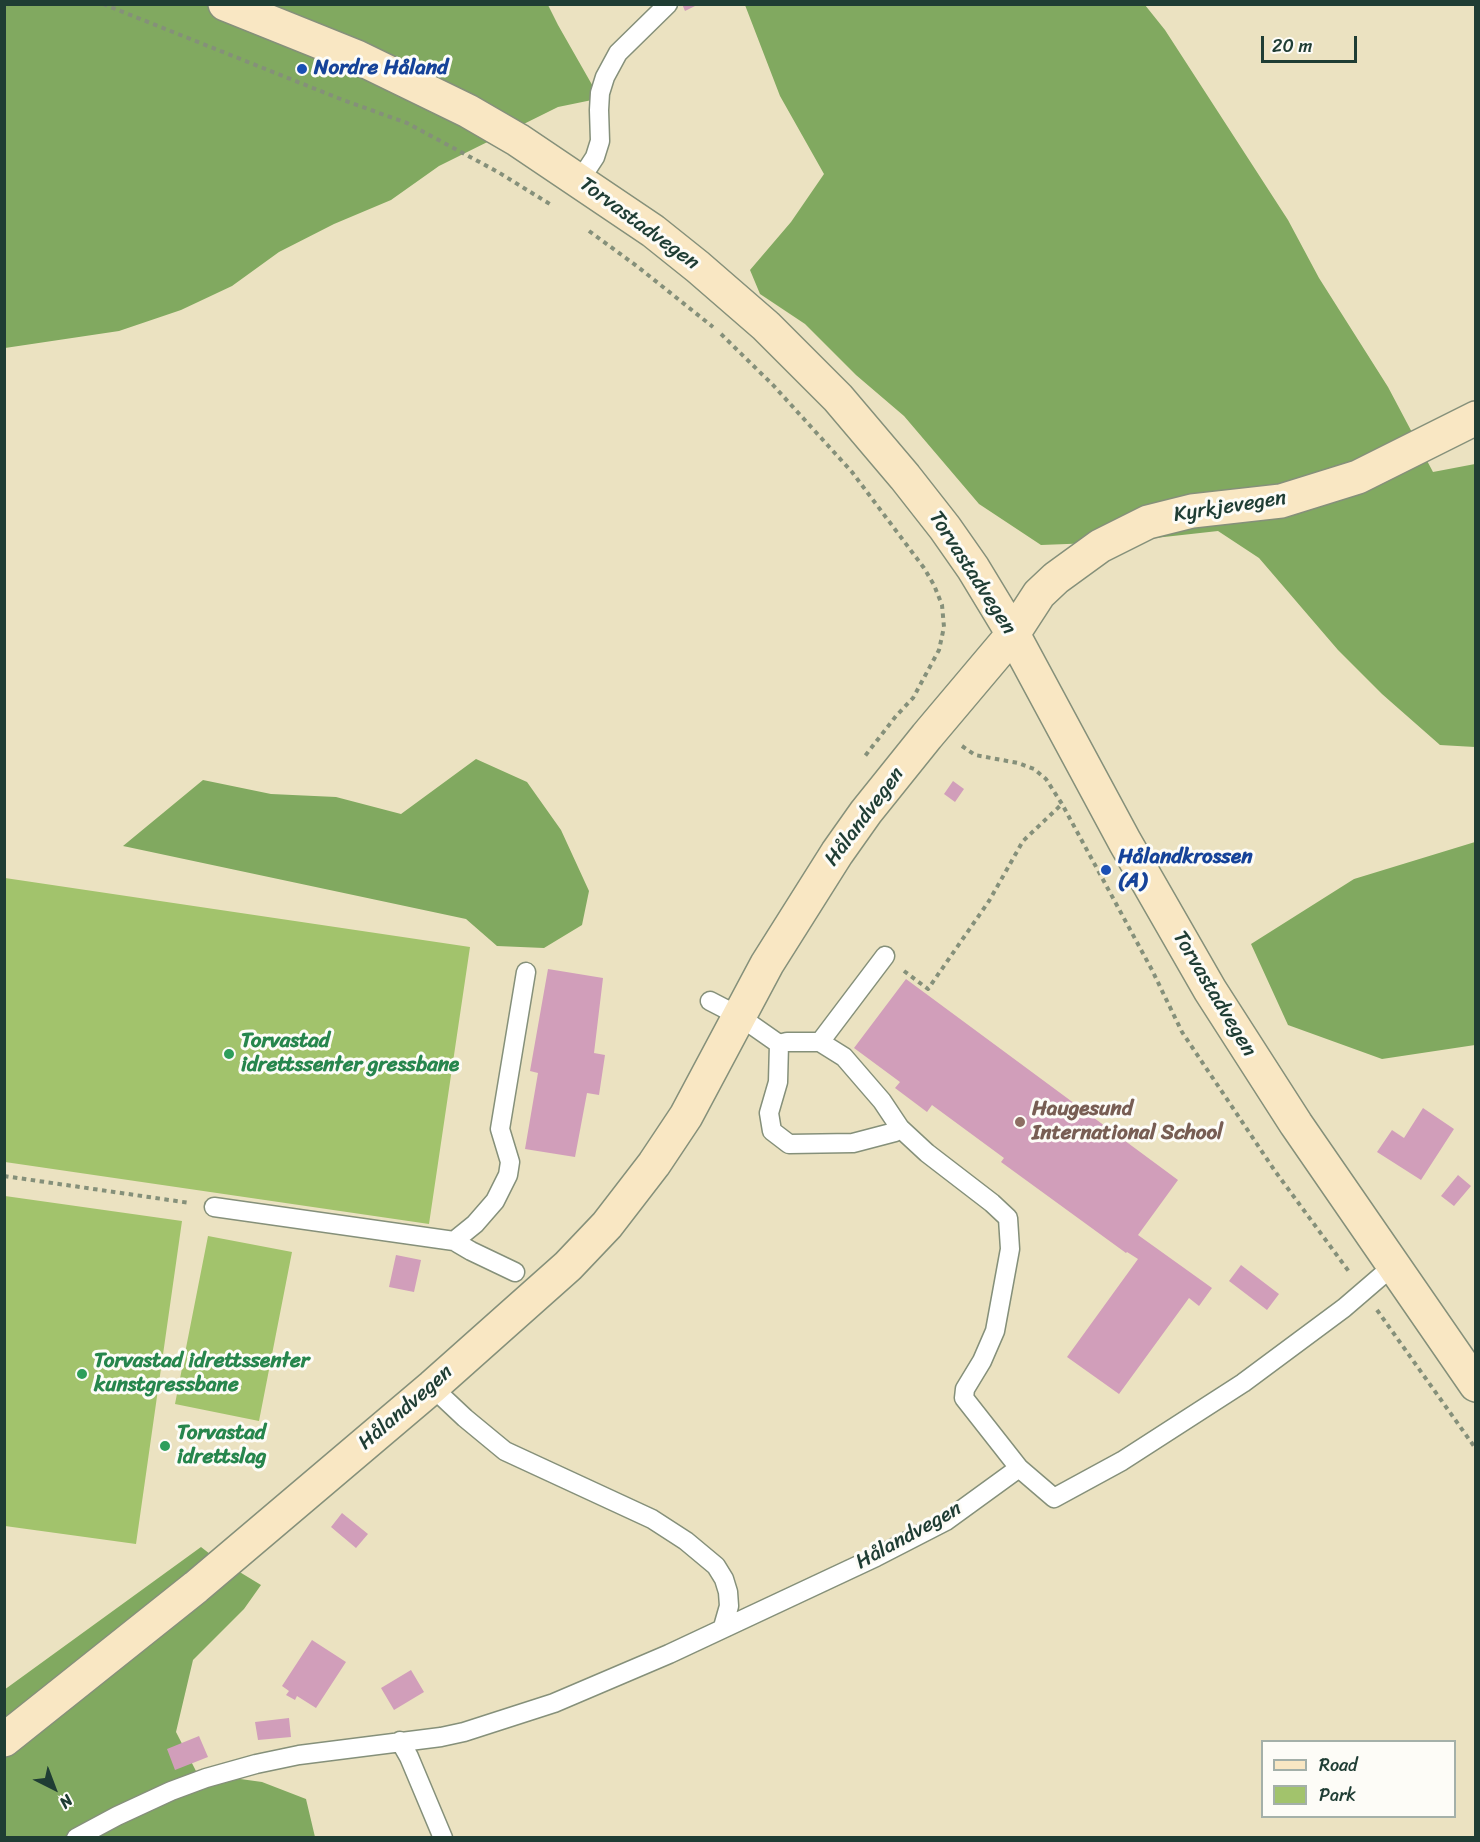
<!DOCTYPE html>
<html>
<head>
<meta charset="utf-8">
<style>
	body { margin:0 }
	#map { position:relative; width:1480px; height:1842px; overflow:hidden; background:#ebe2c1; font-family:Sriracha,sans-serif }
	canvas { display:block }
	.frame { position:absolute; inset:0; border:6px solid #1f3d34; pointer-events:none }
	.legend { position:absolute; left:1261px; top:1740px; width:195px; height:78px; box-sizing:border-box; background:#fdfcf7; border:2px solid #a4b0a9; margin:0; padding:8px 10px; list-style:none; font-size:18px; color:#1f3d34 }
	.legend li { display:flex; align-items:center; gap:12px; height:30px }
	.legend b { width:30px; border:2px solid #a4b0a9 }
	.north { position:absolute; left:24px; top:1758px; width:60px; height:60px; -webkit-text-stroke:4px #fdfcf7; paint-order:stroke; rotate:138deg; font-size:16px; font-weight:700; line-height:24px; text-align:center; color:#1f3d34 }
	.north::after { content:''; display:block; margin:auto; width:21px; height:27px; background:#1f3d34; clip-path:polygon(50% 0,100% 100%,50% 72%,0 100%) }
	.scale { position:absolute; left:1261px; top:36px; width:96px; height:27px; box-sizing:border-box; border:3px solid #1f3d34; border-top:0; padding-left:8px; font-size:18px; line-height:21px; white-space:nowrap; color:#1f3d34; -webkit-text-stroke:4px #fdfcf7; paint-order:stroke }
</style>
</head>
<body>
<div id="map">
<canvas width="1480" height="1842"></canvas>
<div class="frame"></div>
<ul class="legend">
<li><b style="height:8px;background:#f9e7c3"></b>Road</li>
<li><b style="height:16px;background:#a2c36c"></b>Park</li>
</ul>
<div class="north">N</div>
<div class="scale">20 m</div>
</div>
<script>
const ctx = document.querySelector('canvas').getContext('2d');
ctx.lineJoin = 'round';
function fillPath(path, color) { ctx.fillStyle = color; ctx.fill(path, 'evenodd'); }
const shape = rows => new Path2D(rows.map(r => 'M' + r).join(''));
function strokePath(path, color, width, dash) { ctx.strokeStyle = color; ctx.lineWidth = width; ctx.lineCap = dash ? 'butt' : 'round'; ctx.setLineDash(dash || []); ctx.stroke(path); }
function drawText(font, color, halo, rows, align = 'center') {
  ctx.font = font + ' Sriracha,sans-serif'; ctx.lineWidth = 6; ctx.setLineDash([]); ctx.textBaseline = 'middle'; ctx.strokeStyle = halo; ctx.fillStyle = color; for (const [text, x, y, turn = 0] of rows) {
    ctx.save(); ctx.translate(x, y); ctx.rotate((+turn || 0) * Math.PI / 180); ctx.textAlign = isNaN(turn) ? turn : align; if (halo) ctx.strokeText(text, 0, 0); ctx.fillText(text, 0, 0); ctx.restore();
  }
}
fillPath(shape([
	[5,878,470,947,429,1224,5,1162],
	[5,1196,182,1221,136,1544,5,1526],
	[208,1236,292,1252,259,1421,175,1404]
]), '#a2c36c');
fillPath(shape([
	[5,5,548,5,558,25,595,90,592,100,558,107,439,166,391,200,334,224,279,252,232,286,181,310,119,331,5,348],
	[745,5,1145,5,1165,30,1288,220,1319,278,1388,387,1433,472,1475,464,1475,747,1440,745,1382,694,1338,650,1259,558,1218,531,1119,542,1041,545,979,504,904,416,856,375,805,324,760,294,750,270,791,222,824,174,780,96],
	[476,759,527,782,561,830,589,891,582,925,544,948,497,946,466,919,123,846,203,780,271,794,336,797,401,814],
	[1475,842,1475,1045,1382,1059,1288,1025,1251,944,1354,879],
	[201,1547,210,1554,261,1585,244,1609,193,1660,176,1732,197,1773,262,1782,306,1799,315,1837,5,1837,4,1690]
]), '#81a960');
fillPath(shape([
	[682,4,699,4,685,11],
	[953,781,964,789,955,802,944,794],
	[548,969,603,978,594,1053,605,1055,599,1095,587,1093,575,1157,525,1149,538,1073,530,1071],
	[906,979,1178,1180,1138,1235,1212,1288,1199,1306,1189,1298,1119,1394,1067,1357,1138,1259,1127,1252,1126,1253,1001,1162,1004,1158,932,1105,927,1112,895,1088,900,1082,854,1048],
	[1423,1108,1454,1129,1421,1180,1377,1152,1392,1130,1404,1138],
	[1458,1175,1471,1186,1454,1206,1441,1196],
	[396,1255,421,1260,414,1292,389,1287],
	[1241,1265,1279,1294,1267,1310,1229,1281],
	[342,1513,368,1534,356,1548,331,1527],
	[312,1640,346,1662,316,1708,297,1696,295,1700,286,1695,289,1691,282,1686],
	[411,1670,424,1692,394,1710,381,1688],
	[289,1718,291,1737,258,1740,255,1722],
	[199,1736,208,1757,175,1770,167,1749]
]), '#d19eba');
const service = shape([
	[580,180,595,157,600,141,599,110,600,93,605,77,618,53,668,4],
	[710,1001,739,1016,779,1044],
	[820,1042,885,956],
	[779,1044,787,1042,820,1042,844,1057,882,1101,900,1128,927,1153,992,1203,1008,1218,1010,1249,995,1331,982,1361,965,1389,964,1398,1019,1468],
	[779,1044,778,1082,769,1113,772,1131,789,1144,853,1143,895,1132,900,1128],
	[214,1207,454,1241,471,1251,515,1272],
	[454,1241,475,1224,495,1201,508,1175,510,1162,500,1129,526,972],
	[432,1387,465,1418,505,1451,652,1519,686,1541,716,1566,724,1579,728,1592,729,1606,723,1627],
	[400,1741,409,1757,443,1838],
	[76,1838,117,1816,171,1791,206,1778,256,1764,299,1755,441,1737,464,1732,554,1703,669,1654,876,1557,946,1521,1019,1468,1054,1498,1122,1461,1243,1383,1344,1308,1394,1265]
]);
const secondary = shape([
	[225,4,357,57,468,111,518,140,653,231,698,267,766,326,838,398,905,477,945,528,973,568,1013,634,1125,842,1210,990,1296,1124,1476,1385],
	[4,1740,196,1587,432,1387,568,1266,607,1225,654,1164,686,1116,767,964,837,853,866,812,927,736,1013,634,1039,594,1056,578,1100,546,1148,522,1192,511,1281,501,1358,477,1476,418]
]);
strokePath(service, '#85907a', 21);
strokePath(secondary, '#85907a', 36);
strokePath(shape([
	[103,4,343,100,407,123,498,172,553,206],
	[589,231,638,267,713,327],
	[721,334,773,385,852,472,924,568,934,585,942,605,944,627,939,650,913,698,896,716,865,756],
	[962,746,975,755,1018,763,1034,769,1046,779,1062,804,1152,970,1182,1032,1275,1171,1350,1273],
	[904,971,928,989,989,901,1023,841,1062,804],
	[4,1176,190,1203],
	[1377,1310,1476,1449]
]), '#85907a', 4, [4.5, 4.5]);
strokePath(service, '#fff', 18);
strokePath(secondary, '#f9e7c3', 33);
for (const [x, y, r, color] of [
	[302,69,6,"#1a4fb4"],
	[1106,870,6,"#1a4fb4"],
	[229,1054,6,"#2e9e5b"],
	[1020,1122,6,"#8d6e63"],
	[82,1374,6,"#2e9e5b"],
	[165,1446,6,"#2e9e5b"]
]) { const dot = new Path2D(); dot.arc(x, y, r, 0, 2 * Math.PI); ctx.fillStyle = color; ctx.fill(dot); strokePath(dot, '#fdfcf7', 2); }
drawText('bold 21px', '#164399', '#fdfcf7', [
	["Nordre Håland",314,69],
	["Hålandkrossen",1118,858],
	["(A)",1118,882]
], 'left');
drawText('21px', '#1f3d34', '#fdfcf7', [
	["Torvastadvegen",639,224,36],
	["Kyrkjevegen",1230,507,-9],
	["Torvastadvegen",972,573,57],
	["Hålandvegen",865,817,-53],
	["Torvastadvegen",1214,994,59],
	["Hålandvegen",406,1408,-41],
	["Hålandvegen",909,1536,-29]
]);
drawText('bold 21px', '#27864d', '#fdfcf7', [
	["Torvastad",241,1042],
	["idrettssenter gressbane",241,1066],
	["Torvastad idrettssenter",94,1362],
	["kunstgressbane",94,1386],
	["Torvastad",177,1434],
	["idrettslag",177,1458]
], 'left');
drawText('bold 21px', '#785e54', '#fdfcf7', [
	["Haugesund",1032,1110],
	["International School",1032,1134]
], 'left');
</script>
</body>
</html>
